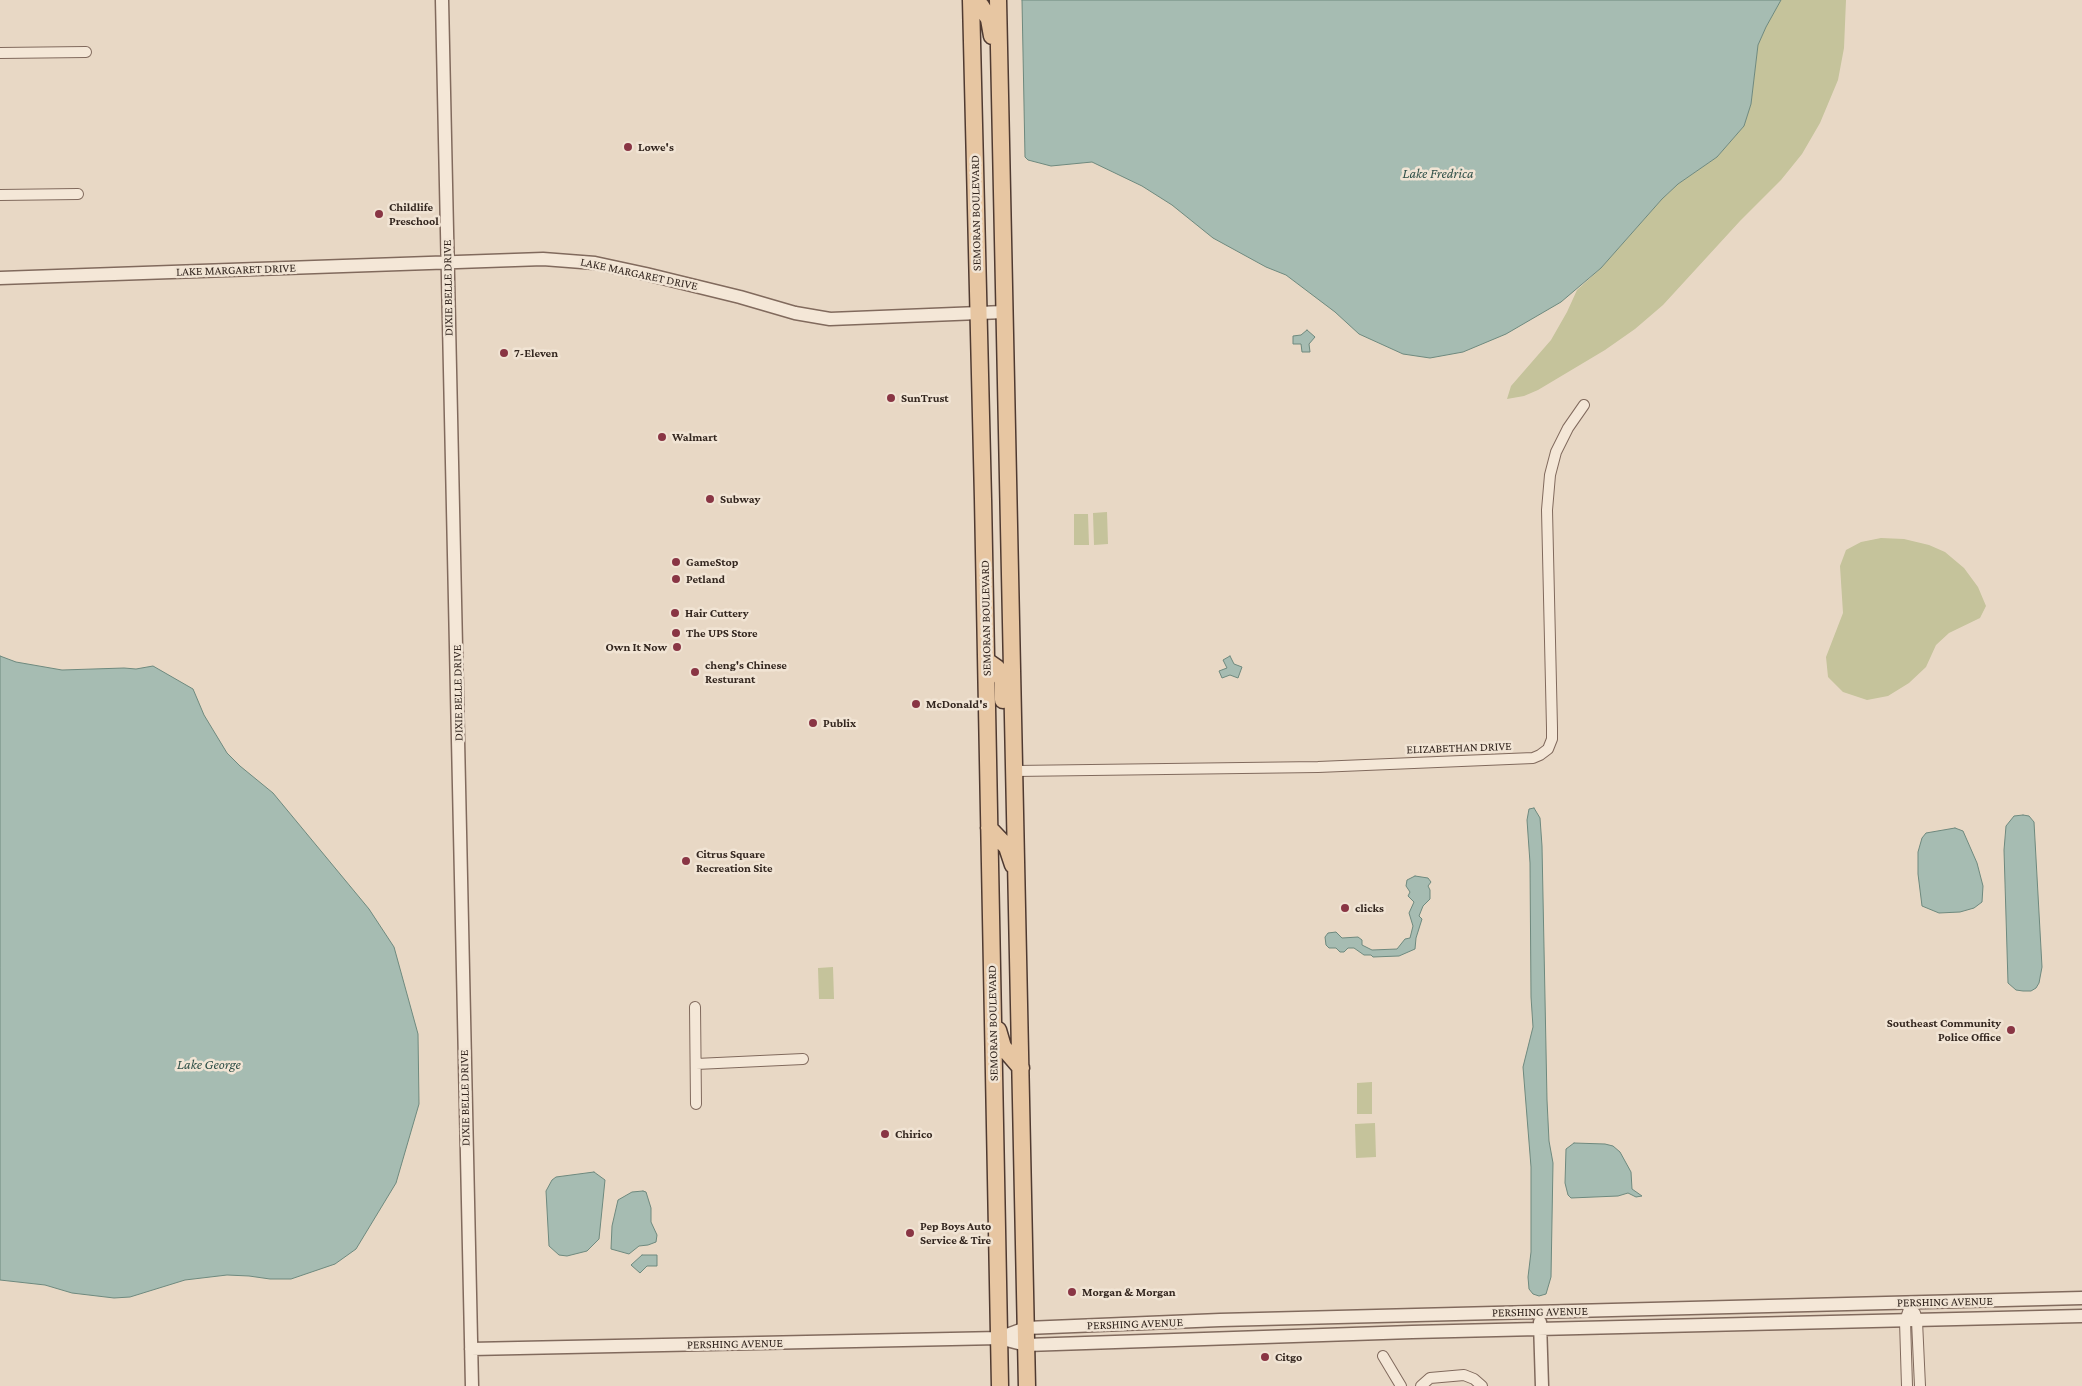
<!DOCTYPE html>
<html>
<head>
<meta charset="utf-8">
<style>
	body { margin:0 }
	canvas { display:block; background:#e8d8c5 }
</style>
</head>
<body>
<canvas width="2082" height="1386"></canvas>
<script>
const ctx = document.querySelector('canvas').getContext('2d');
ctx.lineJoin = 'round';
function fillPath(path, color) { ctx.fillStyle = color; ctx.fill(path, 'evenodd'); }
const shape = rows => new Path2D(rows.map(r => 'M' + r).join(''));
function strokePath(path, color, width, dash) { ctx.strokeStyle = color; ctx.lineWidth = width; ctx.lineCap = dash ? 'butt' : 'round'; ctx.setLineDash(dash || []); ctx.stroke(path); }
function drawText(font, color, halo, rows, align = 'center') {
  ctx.font = font + ' "Crimson Pro",serif'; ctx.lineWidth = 5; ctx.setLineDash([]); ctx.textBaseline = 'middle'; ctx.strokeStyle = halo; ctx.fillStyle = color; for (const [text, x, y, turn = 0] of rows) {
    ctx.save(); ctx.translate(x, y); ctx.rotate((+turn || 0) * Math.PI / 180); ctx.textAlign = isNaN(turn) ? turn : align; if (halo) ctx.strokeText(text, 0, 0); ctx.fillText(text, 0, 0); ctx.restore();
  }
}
fillPath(shape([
	[1781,0,1846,0,1844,48,1838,80,1820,123,1802,154,1781,180,1740,221,1663,305,1635,329,1605,350,1538,390,1524,396,1507,399,1511,386,1551,340,1567,312,1577,290,1601,268,1662,199,1678,184,1717,157,1744,126,1751,104,1758,45,1766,27],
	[1107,512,1108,544,1094,545,1093,513],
	[1074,514,1088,514,1089,545,1074,545],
	[1881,538,1904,539,1929,545,1945,552,1964,568,1978,587,1986,606,1980,618,1949,633,1936,645,1926,667,1909,683,1888,696,1867,700,1843,692,1828,677,1826,657,1843,613,1840,566,1846,550,1861,542],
	[833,967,834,999,819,999,818,968],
	[1372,1082,1372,1114,1357,1114,1357,1083],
	[1375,1123,1376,1157,1356,1158,1355,1124]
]), '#c5c39b');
const water = shape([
	[1022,0,1781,0,1766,27,1758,45,1751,104,1744,126,1717,157,1678,184,1662,199,1601,268,1561,302,1506,334,1463,352,1430,358,1403,354,1359,334,1335,312,1286,275,1266,267,1213,238,1172,205,1142,186,1092,162,1051,166,1028,160,1025,157,1022,0],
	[1307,330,1315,337,1309,344,1310,352,1302,352,1301,344,1293,344,1293,336,1301,335,1307,330],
	[0,656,16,662,62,670,124,668,136,669,153,666,193,689,204,715,227,753,240,766,273,793,369,909,394,947,418,1034,419,1104,396,1183,356,1249,335,1264,291,1279,270,1279,249,1276,227,1275,185,1280,130,1297,114,1298,72,1293,45,1285,0,1280,0,656],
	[1230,656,1234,664,1242,667,1238,678,1230,675,1222,678,1219,671,1227,668,1223,660,1230,656],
	[1534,808,1540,818,1542,846,1547,1100,1549,1141,1553,1163,1551,1277,1546,1294,1539,1296,1533,1294,1529,1289,1528,1277,1531,1252,1531,1167,1523,1067,1533,1027,1531,997,1530,863,1527,820,1529,809,1534,808],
	[2023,815,2029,816,2034,822,2042,967,2039,983,2036,988,2031,991,2023,991,2016,990,2008,983,2004,850,2006,826,2014,816,2023,815],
	[1955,828,1963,831,1977,863,1983,886,1982,902,1974,908,1960,912,1939,913,1922,906,1918,874,1918,852,1922,838,1926,833,1955,828],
	[1415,876,1428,878,1431,882,1428,886,1430,890,1430,899,1423,906,1419,916,1422,919,1416,938,1415,949,1399,956,1373,957,1371,955,1364,955,1354,948,1348,948,1344,952,1340,952,1336,948,1329,948,1326,945,1325,937,1328,933,1336,932,1342,938,1358,937,1362,940,1362,945,1372,950,1397,949,1405,939,1410,938,1413,926,1409,913,1414,902,1408,896,1410,892,1406,886,1407,880,1415,876],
	[1574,1143,1605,1144,1613,1146,1620,1152,1631,1172,1632,1189,1642,1196,1636,1197,1628,1193,1618,1196,1571,1198,1568,1195,1565,1183,1566,1149,1574,1143],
	[594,1172,605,1180,599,1239,587,1251,567,1256,559,1255,549,1246,546,1191,552,1180,556,1177,594,1172],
	[643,1191,646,1192,651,1208,651,1222,657,1235,656,1242,648,1245,639,1246,629,1254,611,1249,612,1226,618,1200,632,1192,643,1191],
	[642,1255,657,1255,657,1266,647,1266,640,1273,631,1265,642,1255]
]);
fillPath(water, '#a6bcb2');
strokePath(water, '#6e897e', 1);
const minor = shape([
	[0,53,86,52],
	[0,195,78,194],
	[1015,771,1318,767,1533,758,1540,755,1548,749,1552,739,1552,728,1547,510,1550,475,1556,452,1568,428,1584,405],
	[695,1007,696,1104],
	[696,1064,803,1059],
	[1915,1313,1917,1321,1920,1386],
	[1383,1356,1401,1386],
	[1421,1386,1430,1378,1464,1375,1474,1379,1482,1386],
	[1907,1386,1905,1321,1911,1303]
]);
const tertiary = shape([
	[442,0,472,1386],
	[0,278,543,259,595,263,646,274,740,297,795,313,830,319,1004,312],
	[1540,1322,1542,1386],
	[999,1338,1026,1328,1220,1320,2082,1298],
	[471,1349,999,1338,1026,1345,1412,1332,2082,1316]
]);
const primary = shape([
	[971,0,983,499,1000,1386],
	[973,0,981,6,989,19,992,36],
	[998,0,1027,1386],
	[987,661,997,668,1003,681,1003,700],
	[989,828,1007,847,1013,865],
	[998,1030,1003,1047,1021,1068]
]);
strokePath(minor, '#816a5d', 12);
strokePath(tertiary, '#816a5d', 15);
strokePath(primary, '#4f3a31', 19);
strokePath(minor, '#f4e7d7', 10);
strokePath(tertiary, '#f4e7d7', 12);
strokePath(primary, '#e7c6a2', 16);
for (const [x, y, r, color] of [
	[628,147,5,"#893544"],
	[379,214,5,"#893544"],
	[504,353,5,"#893544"],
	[891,398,5,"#893544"],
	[662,437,5,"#893544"],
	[710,499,5,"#893544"],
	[676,562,5,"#893544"],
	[676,579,5,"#893544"],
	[675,613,5,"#893544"],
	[676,633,5,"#893544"],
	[677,647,5,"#893544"],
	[695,672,5,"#893544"],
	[916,704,5,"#893544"],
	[813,723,5,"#893544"],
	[686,861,5,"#893544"],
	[1345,908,5,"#893544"],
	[2011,1030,5,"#893544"],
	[885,1134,5,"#893544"],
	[910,1233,5,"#893544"],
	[1072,1292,5,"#893544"],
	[1265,1357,5,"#893544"]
]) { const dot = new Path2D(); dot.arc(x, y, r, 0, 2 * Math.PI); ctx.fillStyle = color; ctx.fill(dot); strokePath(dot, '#f1e4d4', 2); }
drawText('bold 12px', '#33261f', '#f1e4d4', [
	["Lowe's",638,147],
	["Childlife",389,207],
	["Preschool",389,221],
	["7-Eleven",514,353],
	["SunTrust",901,398],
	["Walmart",672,437],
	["Subway",720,499],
	["GameStop",686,562],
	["Petland",686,579],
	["Hair Cuttery",685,613],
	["The UPS Store",686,633],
	["Own It Now",667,647,"right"],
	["cheng's Chinese",705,665],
	["Resturant",705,679],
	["McDonald's",926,704],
	["Publix",823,723],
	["Citrus Square",696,854],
	["Recreation Site",696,868],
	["clicks",1355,908],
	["Southeast Community",2001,1023,"right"],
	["Police Office",2001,1037,"right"],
	["Chirico",895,1134],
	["Pep Boys Auto",920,1226],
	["Service & Tire",920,1240],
	["Morgan & Morgan",1082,1292],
	["Citgo",1275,1357]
], 'left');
drawText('12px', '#33261f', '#f1e4d4', [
	["SEMORAN BOULEVARD",976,213,-91],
	["LAKE MARGARET DRIVE",236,270,-2],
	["LAKE MARGARET DRIVE",639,274,12],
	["DIXIE BELLE DRIVE",448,288,-91],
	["SEMORAN BOULEVARD",986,618,-91],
	["DIXIE BELLE DRIVE",458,693,-91],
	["ELIZABETHAN DRIVE",1459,748,-2],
	["SEMORAN BOULEVARD",993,1023,-91],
	["DIXIE BELLE DRIVE",465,1098,-91],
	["PERSHING AVENUE",1945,1302,-1],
	["PERSHING AVENUE",1540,1312,-1],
	["PERSHING AVENUE",1135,1324,-2],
	["PERSHING AVENUE",735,1344,-1]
]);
drawText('italic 14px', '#315149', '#f1e4d4', [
	["Lake Fredrica",1438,174],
	["Lake George",209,1065]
]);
</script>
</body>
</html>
